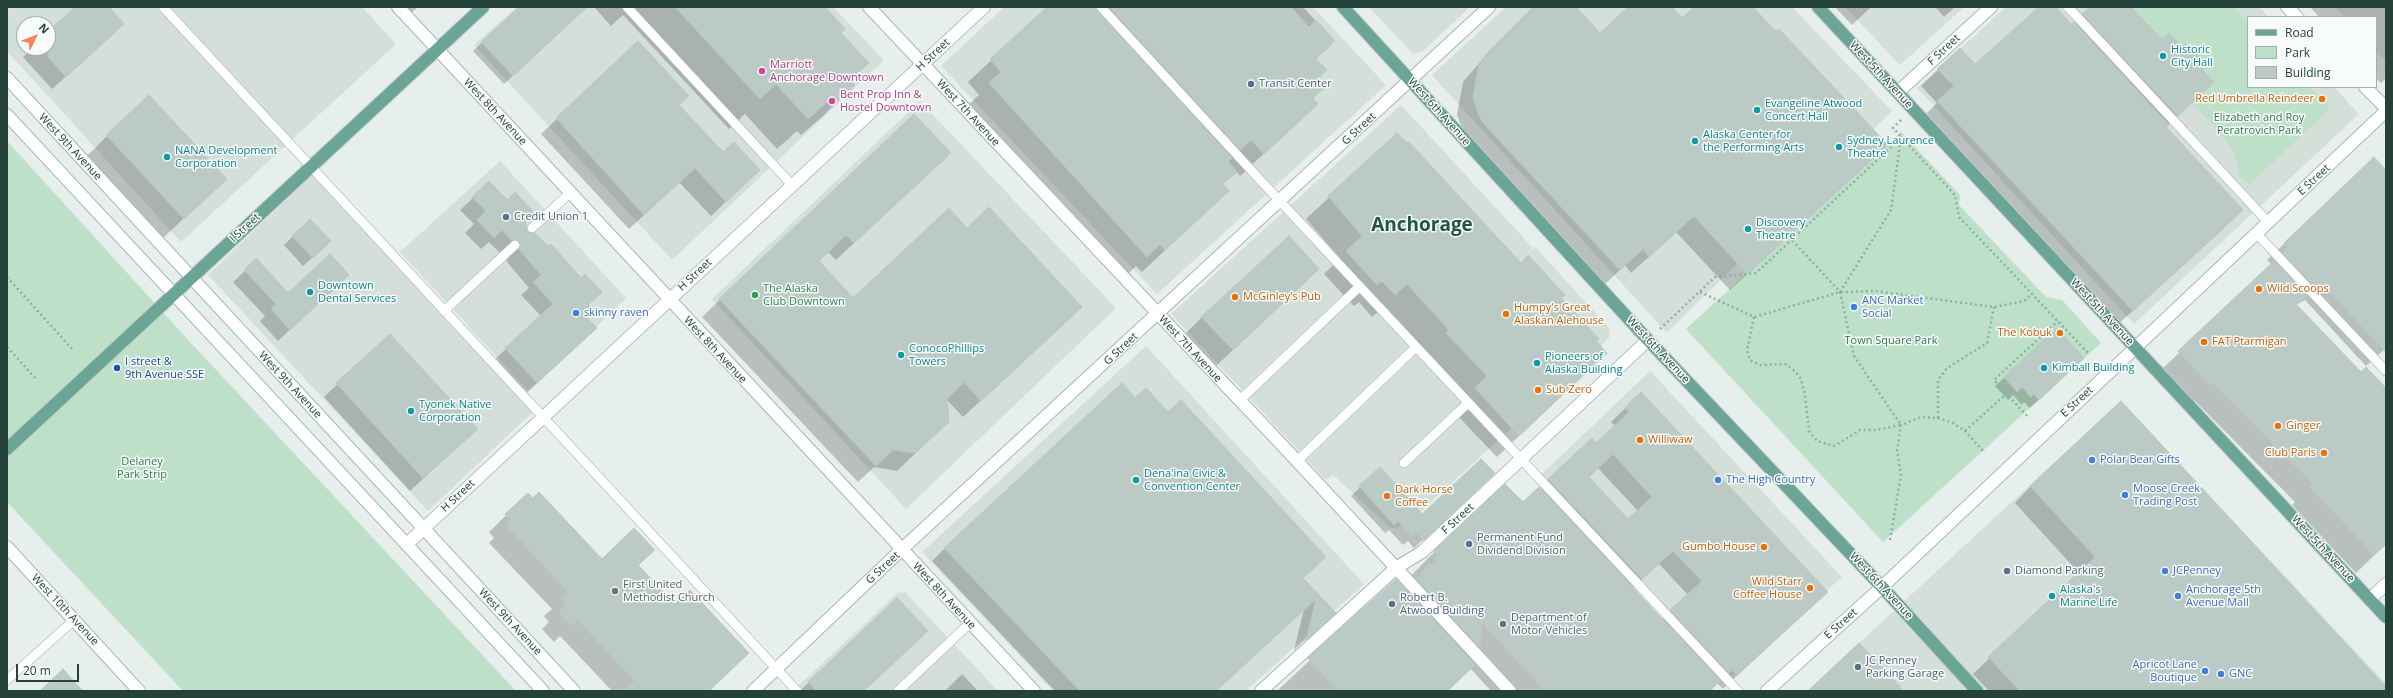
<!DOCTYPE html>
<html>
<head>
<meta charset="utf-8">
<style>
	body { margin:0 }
	#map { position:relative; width:2393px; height:698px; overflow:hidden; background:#e6efeb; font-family:"Open Sans",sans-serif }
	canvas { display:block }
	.frame { position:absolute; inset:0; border:8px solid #24423a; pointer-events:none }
	.legend { position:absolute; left:2247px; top:16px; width:130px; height:72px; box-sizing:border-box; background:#f7fbf9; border:1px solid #a3b1ad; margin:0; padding:5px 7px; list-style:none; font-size:12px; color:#24423a }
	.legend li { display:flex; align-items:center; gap:8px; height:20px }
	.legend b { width:20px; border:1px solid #a3b1ad }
	.north { position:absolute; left:16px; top:16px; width:40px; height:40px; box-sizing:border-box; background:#f7fbf9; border:1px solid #a3b1ad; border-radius:50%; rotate:47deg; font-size:11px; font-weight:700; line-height:16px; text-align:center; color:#24423a }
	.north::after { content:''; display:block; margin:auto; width:14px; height:18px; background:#f4845f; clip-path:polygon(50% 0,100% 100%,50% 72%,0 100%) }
	.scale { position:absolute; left:16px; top:664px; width:63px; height:18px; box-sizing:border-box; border:2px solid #24423a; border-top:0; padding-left:5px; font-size:12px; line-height:14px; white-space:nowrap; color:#24423a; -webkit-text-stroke:3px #f7fbf9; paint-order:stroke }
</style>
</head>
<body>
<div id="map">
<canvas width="2393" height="698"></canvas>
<div class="frame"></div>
<ul class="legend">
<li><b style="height:5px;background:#6aa596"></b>Road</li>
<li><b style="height:11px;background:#bfe0c8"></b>Park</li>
<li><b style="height:11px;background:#bbcac4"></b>Building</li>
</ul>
<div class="north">N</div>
<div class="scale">20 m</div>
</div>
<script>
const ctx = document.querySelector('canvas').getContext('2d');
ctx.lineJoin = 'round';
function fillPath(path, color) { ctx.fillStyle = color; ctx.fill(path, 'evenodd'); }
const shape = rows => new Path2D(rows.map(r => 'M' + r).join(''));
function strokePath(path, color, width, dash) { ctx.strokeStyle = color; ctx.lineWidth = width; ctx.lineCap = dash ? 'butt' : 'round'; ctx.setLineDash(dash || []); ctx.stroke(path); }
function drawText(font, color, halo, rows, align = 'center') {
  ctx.font = font + ' "Open Sans",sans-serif'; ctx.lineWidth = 3; ctx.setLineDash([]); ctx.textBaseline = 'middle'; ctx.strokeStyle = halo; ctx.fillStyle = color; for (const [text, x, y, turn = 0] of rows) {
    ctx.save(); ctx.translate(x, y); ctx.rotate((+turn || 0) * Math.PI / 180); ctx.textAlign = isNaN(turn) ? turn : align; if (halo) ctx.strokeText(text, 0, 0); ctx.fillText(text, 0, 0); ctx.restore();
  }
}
fillPath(shape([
	[11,7,362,7,396,44,181,242,7,51,7,11],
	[24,24,48,24,48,48,24,48],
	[517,7,833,7,884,60,672,260,474,45],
	[1004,7,1313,7,1386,85,1157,294,941,66],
	[1369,7,1470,7,1422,52,1413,54],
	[1506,7,1792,7,1892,111,1667,333,1432,75],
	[1845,7,1964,7,1900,65],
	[2006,7,2259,7,2269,17,2248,17,2248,87,2334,87,2359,114,2134,324,1917,88],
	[2335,7,2386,7,2386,62,2376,51,2376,17,2344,17],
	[920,101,1116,308,906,509,712,299],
	[1401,105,1533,248,1500,280,1535,247,1610,329,1609,338,1405,526,1391,528,1333,475,1326,480,1171,314],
	[500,161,626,298,529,392,400,252],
	[318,169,539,406,428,511,208,275],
	[1146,346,1364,584,1246,691,1053,691,922,552],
	[1650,371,1842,577,1730,679,1541,475],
	[2121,401,2386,684,2386,691,1807,691],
	[905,592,998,691,793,691,896,594]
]), '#d4dfda');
fillPath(shape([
	[2131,7,2234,7,2248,22,2248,87,2310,87,2330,109,2249,185,2239,176,2235,154,2219,132,2192,103,2214,82,2202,70,2207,64,2187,43,2182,47,2169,33,2162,40],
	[1901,132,1960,195,1959,205,2046,297,2062,300,2101,343,1883,542,1686,329],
	[7,141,191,343,516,691,183,691,7,502]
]), '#bfe0c8');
fillPath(shape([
	[77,7,107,7,110,37,52,89,23,57,33,48,48,48,48,33],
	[402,7,418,7,409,15],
	[520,7,586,7,504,84,473,51],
	[594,7,823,7,840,33,868,63,850,81,853,85,823,116,801,135,797,131,777,149,745,114,729,129,623,15,611,26],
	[1048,7,1303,7,1334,41,1315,59,1312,99,1317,104,1240,176,1236,171,1222,185,1228,191,1142,272,1136,266,1123,279,967,106,979,95,968,82],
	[1535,7,1574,7,1600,35,1629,7,1670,7,1682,19,1695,7,1751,7,1870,161,1730,290,1676,232,1631,273,1625,265,1603,286,1467,141,1457,115,1463,82,1494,46],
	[1835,7,1871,7,1852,25],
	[1909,7,1955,7,1944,17,1936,8],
	[2040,7,2054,7,2071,25,2091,7,2130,7,2162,41,2201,70,2204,91,2165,127,2225,227,2115,327,1921,119,1937,103,1921,86,1938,70,1975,66],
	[2310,7,2386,7,2386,78,2381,83,2376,78,2376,17,2319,17],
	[638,43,678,105,723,154,759,170,711,216,679,182,629,229,541,134],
	[914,115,932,170,836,260,828,252,818,261,853,299,1063,324,963,417,945,398,948,422,897,471,874,467,858,482,702,317],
	[1397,134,1521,264,1560,298,1606,353,1497,457,1453,411,1465,398,1385,306,1372,317,1359,302,1354,306,1324,274,1340,258,1306,219],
	[107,136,225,179,160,241,84,159],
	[2374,159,2386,172,2386,348,2366,366,2305,300,2296,305,2361,373,2386,403,2386,544,2356,573,2292,505,2295,502,2194,400,2192,402,2161,370,2272,265,2267,260],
	[473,198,524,222,527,233,587,305,584,316,595,328,524,395,493,361,541,316,521,295,529,288,507,262,507,253,499,252,489,242,481,249,465,233,474,224,460,210],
	[310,220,321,250,303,266,284,245],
	[245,271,288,294,336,287,278,341,260,321,265,316,233,282],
	[1301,286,1216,366,1185,334,1202,317],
	[2056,330,2074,367,2030,408,2024,402,2022,405,2013,395,2008,400,1995,386],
	[390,335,463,442,410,491,324,397],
	[1641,393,1827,592,1723,689,1717,683,1709,691,1491,691,1470,668,1448,691,1277,691,1396,580,1405,590,1411,584,1407,580,1435,551,1523,504,1592,439,1596,444,1615,426,1611,422],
	[1598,468,1638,511,1628,520,1588,477],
	[1659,564,1688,595,1662,619,1632,588],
	[1380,469,1422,515,1485,482,1414,548,1408,541,1403,545,1389,530,1385,533,1351,496],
	[2031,486,2386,689,2386,691,1989,691,1973,674,2079,573,2015,503],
	[528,494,602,560,653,550,638,566,675,606,748,653,709,691,612,691,560,636,554,642,542,629,549,622,544,616,552,609,489,543,494,538,489,532],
	[945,548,1302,578,1334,613,1294,650,1304,609,1216,691,1055,691,932,561],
	[962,674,978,691,945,691],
	[809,682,864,691,800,691]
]), '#0003');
const building = shape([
	[75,7,109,7,124,24,66,77,48,57,48,32,75,7],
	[519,7,587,7,513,76,481,42,519,7],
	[675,7,825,7,845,29,841,33,869,63,850,80,855,85,832,106,828,101,808,119,776,84,760,99,675,7],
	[1047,7,1095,7,1232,158,1228,161,1237,172,1223,184,1229,191,1165,250,1160,244,1147,257,989,83,1001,72,990,59,1047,7],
	[1109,7,1291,7,1309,27,1316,20,1335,41,1316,59,1327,70,1316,80,1324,88,1313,98,1318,104,1264,154,1251,140,1240,150,1109,7],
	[1533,7,1576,7,1600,33,1628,7,1672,7,1682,18,1694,7,1753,7,1774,30,1780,30,1888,145,1747,274,1694,216,1649,257,1643,249,1620,270,1484,124,1478,114,1473,98,1479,64,1488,52,1533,7],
	[2039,7,2056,7,2071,24,2074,22,2169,125,2166,127,2243,210,2133,311,1937,101,1954,86,1937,69,1960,48,1975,64,2039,7],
	[2090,7,2131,7,2162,40,2169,33,2182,47,2186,43,2207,64,2202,70,2214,82,2178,116,2082,14,2090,7],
	[638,41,689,96,679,105,723,152,734,142,760,170,726,202,695,168,644,215,556,118,638,41],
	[149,95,227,179,184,219,106,135,149,95],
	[914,114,951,153,854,243,846,235,819,261,853,298,949,208,967,228,989,207,1082,307,981,401,964,382,947,399,949,422,915,453,893,450,876,466,719,299,914,114],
	[1397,133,1407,143,1409,142,1521,263,1528,255,1565,295,1561,298,1599,339,1596,341,1607,353,1519,436,1475,388,1487,376,1446,333,1449,330,1407,284,1395,295,1382,281,1377,285,1346,251,1362,236,1328,196,1397,133],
	[2374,157,2386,170,2386,352,2322,284,2316,288,2283,253,2288,248,2284,243,2374,157],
	[489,181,507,200,515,192,534,213,525,222,527,232,535,233,548,246,551,244,581,278,585,274,602,292,588,305,592,310,585,316,597,328,537,383,505,348,553,304,533,282,541,275,519,249,520,241,511,240,502,230,494,238,477,220,486,211,472,197,489,181],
	[310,219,331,241,313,258,292,236,310,219],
	[1289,236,1319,269,1233,350,1201,317,1289,236],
	[330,254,349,275,290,330,271,309,276,304,244,270,256,258,288,293,330,254],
	[2274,261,2307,296,2296,304,2361,372,2366,367,2386,388,2386,544,2374,555,2310,487,2313,484,2213,383,2210,385,2178,351,2274,261],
	[2056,328,2084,358,2039,400,2034,394,2031,397,2022,387,2017,392,2004,377,2056,328],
	[390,334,478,429,423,478,336,383,390,334],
	[1122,383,1135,398,1146,388,1168,412,1181,400,1326,557,1303,578,1336,613,1306,640,1316,599,1216,691,1080,691,944,548,1122,383],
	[1641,392,1828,592,1737,675,1732,670,1729,673,1670,610,1702,581,1673,551,1642,579,1548,479,1592,438,1596,443,1629,412,1625,407,1641,392],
	[1613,454,1652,497,1628,519,1589,477,1613,454],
	[2121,401,2386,687,2386,691,2020,691,1988,657,2095,557,2030,486,2121,401],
	[1481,459,1495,473,1424,540,1417,533,1413,537,1398,521,1394,525,1359,486,1380,467,1422,514,1481,459],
	[1505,484,1523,502,1539,487,1720,681,1710,691,1545,691,1482,622,1480,648,1416,579,1430,564,1438,564,1434,560,1439,555,1434,551,1505,484],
	[539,492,602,559,634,528,655,550,638,565,675,604,690,590,749,653,709,691,624,691,635,681,578,620,571,626,558,612,566,605,560,599,568,592,506,525,511,520,505,514,528,493,533,498,539,492],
	[1396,579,1475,665,1447,691,1338,691,1308,658,1396,579],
	[897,598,928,631,864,691,817,691,808,682,897,598],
	[1859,643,1904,691,1808,691,1859,643],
	[63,669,83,691,40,691,63,669]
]);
fillPath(building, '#bbcac4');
strokePath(building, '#b8c9c2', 1);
const lane = shape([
	[163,7,797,691],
	[627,7,792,185],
	[1101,7,1263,183,1738,691],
	[2068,7,2269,223],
	[532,228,570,193],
	[2257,234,2386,371],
	[444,311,515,245],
	[1239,401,1359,287],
	[1297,461,1416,347],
	[1404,463,1468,403],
	[7,680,74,620],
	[898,691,970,623]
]);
const street = shape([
	[398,7,1034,691],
	[869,7,1297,461,1510,691],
	[2287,7,2297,17],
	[2365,87,2386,108],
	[1898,92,1991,7],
	[407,544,984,7],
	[7,547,139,691],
	[2370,599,2386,584],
	[753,691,901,550,1489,7],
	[1261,691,1396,568,1422,552,1648,340]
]);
const secondary = shape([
	[7,78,574,691],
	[7,115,543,691],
	[1767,691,1882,587,2386,111]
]);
const primary = shape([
	[1343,7,1648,340,1882,587,1977,691],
	[1818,7,2386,617],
	[7,449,483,7]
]);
strokePath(lane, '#a8b8b2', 10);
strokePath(street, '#a8b8b2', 14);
strokePath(secondary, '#a4bbb3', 14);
strokePath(primary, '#c2cac8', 14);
strokePath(shape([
	[1901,120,1893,128,1955,195,1959,217,2089,354],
	[7,277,72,349],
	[1700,292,1754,317,1840,292,1875,291,1994,307,2024,301,2032,294],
	[1840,292,1891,210,1901,137],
	[1754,317,1747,350,1750,360,1760,365,1785,364,1795,371,1801,379,1805,395,1809,431,1817,441,1834,446,1860,430,1876,430,1901,425,1854,356,1840,292,1792,240],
	[1660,329,1715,277,1756,273,1902,137],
	[7,347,37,380],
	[2027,416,1994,380,2058,321],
	[1938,418,1938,380,1947,368,1987,343,1994,307],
	[1965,431,2006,394],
	[1890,540,1901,475,1897,451,1901,425,1921,417,1938,418,1953,423,1965,431,1985,453]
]), '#86b3a5', 2.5, [2, 3]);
strokePath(lane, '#fff', 9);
strokePath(street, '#fff', 12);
strokePath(secondary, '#fff', 12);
strokePath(primary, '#6aa596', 12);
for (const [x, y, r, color] of [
	[2163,56,4,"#0f9aa8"],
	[762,71,4,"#d1479c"],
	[1251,84,4,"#5c6f8a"],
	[2322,99,4,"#e8710a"],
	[832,101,4,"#d1479c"],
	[1757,110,4,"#0f9aa8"],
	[1695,141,4,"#0f9aa8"],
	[1839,147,4,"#0f9aa8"],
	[167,157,4,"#0f9aa8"],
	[506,217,4,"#5c6f8a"],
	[1748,229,4,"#0f9aa8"],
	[2259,289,4,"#e8710a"],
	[310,292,4,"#0f9aa8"],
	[755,295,4,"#2e9e5b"],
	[1235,297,4,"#e8710a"],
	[1854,307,4,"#3f7fe0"],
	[576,313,4,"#3f7fe0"],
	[1506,314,4,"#e8710a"],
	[2060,333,4,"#e8710a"],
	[2204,342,4,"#e8710a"],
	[901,355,4,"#0f9aa8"],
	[1537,363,4,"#0f9aa8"],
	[117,368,4,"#1a4fb4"],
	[2044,368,4,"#0f9aa8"],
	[1538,390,4,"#e8710a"],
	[411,411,4,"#0f9aa8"],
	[2278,426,4,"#e8710a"],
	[1640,440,4,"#e8710a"],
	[2324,453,4,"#e8710a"],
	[2092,460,4,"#3f7fe0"],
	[1136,480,4,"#0f9aa8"],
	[1718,480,4,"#3f7fe0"],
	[2125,495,4,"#3f7fe0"],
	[1387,496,4,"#e8710a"],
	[1469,544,4,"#5c6f8a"],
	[1764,547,4,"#e8710a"],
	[2007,571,4,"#5c6f8a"],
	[2165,571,4,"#3f7fe0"],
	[1810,588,4,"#e8710a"],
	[615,591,4,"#6b7280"],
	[2052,596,4,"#0f9aa8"],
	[2178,596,4,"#3f7fe0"],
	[1392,604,4,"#5c6f8a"],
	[1503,624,4,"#5c6f8a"],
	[1858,667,4,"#5c6f8a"],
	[2205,671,4,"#3f7fe0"],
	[2221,674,4,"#3f7fe0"]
]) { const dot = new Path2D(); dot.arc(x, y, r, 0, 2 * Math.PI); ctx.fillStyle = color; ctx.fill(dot); strokePath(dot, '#f7fbf9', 1.5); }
drawText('11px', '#24423a', '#f7fbf9', [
	["F Street",1944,50,-43],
	["H Street",933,55,-43],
	["West 5th Avenue",1881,75,47],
	["West 8th Avenue",495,112,47],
	["West 6th Avenue",1439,112,48],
	["West 7th Avenue",968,113,47],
	["G Street",1359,129,-43],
	["West 9th Avenue",70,147,47],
	["E Street",2314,180,-43],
	["I Street",245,228,-43],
	["H Street",695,275,-43],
	["West 5th Avenue",2102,312,47],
	["G Street",1121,349,-43],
	["West 7th Avenue",1190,349,47],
	["West 8th Avenue",715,350,47],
	["West 6th Avenue",1658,350,47],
	["West 9th Avenue",290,385,47],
	["E Street",2077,402,-43],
	["H Street",458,496,-43],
	["F Street",1458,519,-43],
	["West 5th Avenue",2323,549,47],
	["G Street",883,568,-43],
	["West 6th Avenue",1881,586,47],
	["West 8th Avenue",944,596,47],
	["West 10th Avenue",65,610,47],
	["West 9th Avenue",510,622,47],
	["E Street",1841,624,-42]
]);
drawText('11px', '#0d838f', '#f7fbf9', [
	["Historic",2171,50],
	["City Hall",2171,63],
	["Evangeline Atwood",1765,104],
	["Concert Hall",1765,117],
	["Alaska Center for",1703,135],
	["the Performing Arts",1703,148],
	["Sydney Laurence",1847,141],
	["Theatre",1847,154],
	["NANA Development",175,151],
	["Corporation",175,164],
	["Discovery",1756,223],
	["Theatre",1756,236],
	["Downtown",318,286],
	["Dental Services",318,299],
	["ConocoPhillips",909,349],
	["Towers",909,362],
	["Pioneers of",1545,357],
	["Alaska Building",1545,370],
	["Kimball Building",2052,368],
	["Tyonek Native",419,405],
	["Corporation",419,418],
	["Dena'ina Civic &",1144,474],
	["Convention Center",1144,487],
	["Alaska's",2060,590],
	["Marine Life",2060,603]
], 'left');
drawText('11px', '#b23c85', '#f7fbf9', [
	["Marriott",770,65],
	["Anchorage Downtown",770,78],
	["Bent Prop Inn &",840,95],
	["Hostel Downtown",840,108]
], 'left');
drawText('11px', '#4e5e75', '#f7fbf9', [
	["Transit Center",1259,84],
	["Credit Union 1",514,217],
	["Permanent Fund",1477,538],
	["Dividend Division",1477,551],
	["Diamond Parking",2015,571],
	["Robert B.",1400,598],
	["Atwood Building",1400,611],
	["Department of",1511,618],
	["Motor Vehicles",1511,631],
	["JC Penney",1866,661],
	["Parking Garage",1866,674]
], 'left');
drawText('11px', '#c56008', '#f7fbf9', [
	["Red Umbrella Reindeer",2314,99,"right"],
	["Wild Scoops",2267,289],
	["McGinley's Pub",1243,297],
	["Humpy's Great",1514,308],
	["Alaskan Alehouse",1514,321],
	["The Kobuk",2052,333,"right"],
	["FAT Ptarmigan",2212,342],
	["Sub Zero",1546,390],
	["Ginger",2286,426],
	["Williwaw",1648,440],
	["Club Paris",2316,453,"right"],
	["Dark Horse",1395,490],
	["Coffee",1395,503],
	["Gumbo House",1756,547,"right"],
	["Wild Starr",1802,582,"right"],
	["Coffee House",1802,595,"right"]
], 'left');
drawText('11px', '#2d7a4b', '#f7fbf9', [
	["Elizabeth and Roy",2259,118],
	["Peratrovich Park",2259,131],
	["Town Square Park",1891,341],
	["Delaney",142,462],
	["Park Strip",142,475]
]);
drawText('11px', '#27864d', '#f7fbf9', [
	["The Alaska",763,289],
	["Club Downtown",763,302]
], 'left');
drawText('11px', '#366cbe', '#f7fbf9', [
	["ANC Market",1862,301],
	["Social",1862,314],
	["skinny raven",584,313],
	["Polar Bear Gifts",2100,460],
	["The High Country",1726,480],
	["Moose Creek",2133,489],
	["Trading Post",2133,502],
	["JCPenney",2173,571],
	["Anchorage 5th",2186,590],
	["Avenue Mall",2186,603],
	["Apricot Lane",2197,665,"right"],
	["Boutique",2197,678,"right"],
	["GNC",2229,674]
], 'left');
drawText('11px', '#164399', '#f7fbf9', [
	["I street &",125,362],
	["9th Avenue SSE",125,375]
], 'left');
drawText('11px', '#5b616d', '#f7fbf9', [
	["First United",623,585],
	["Methodist Church",623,598]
], 'left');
drawText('bold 19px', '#1f5548', '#f7fbf9', [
	["Anchorage",1422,226]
]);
</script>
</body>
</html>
